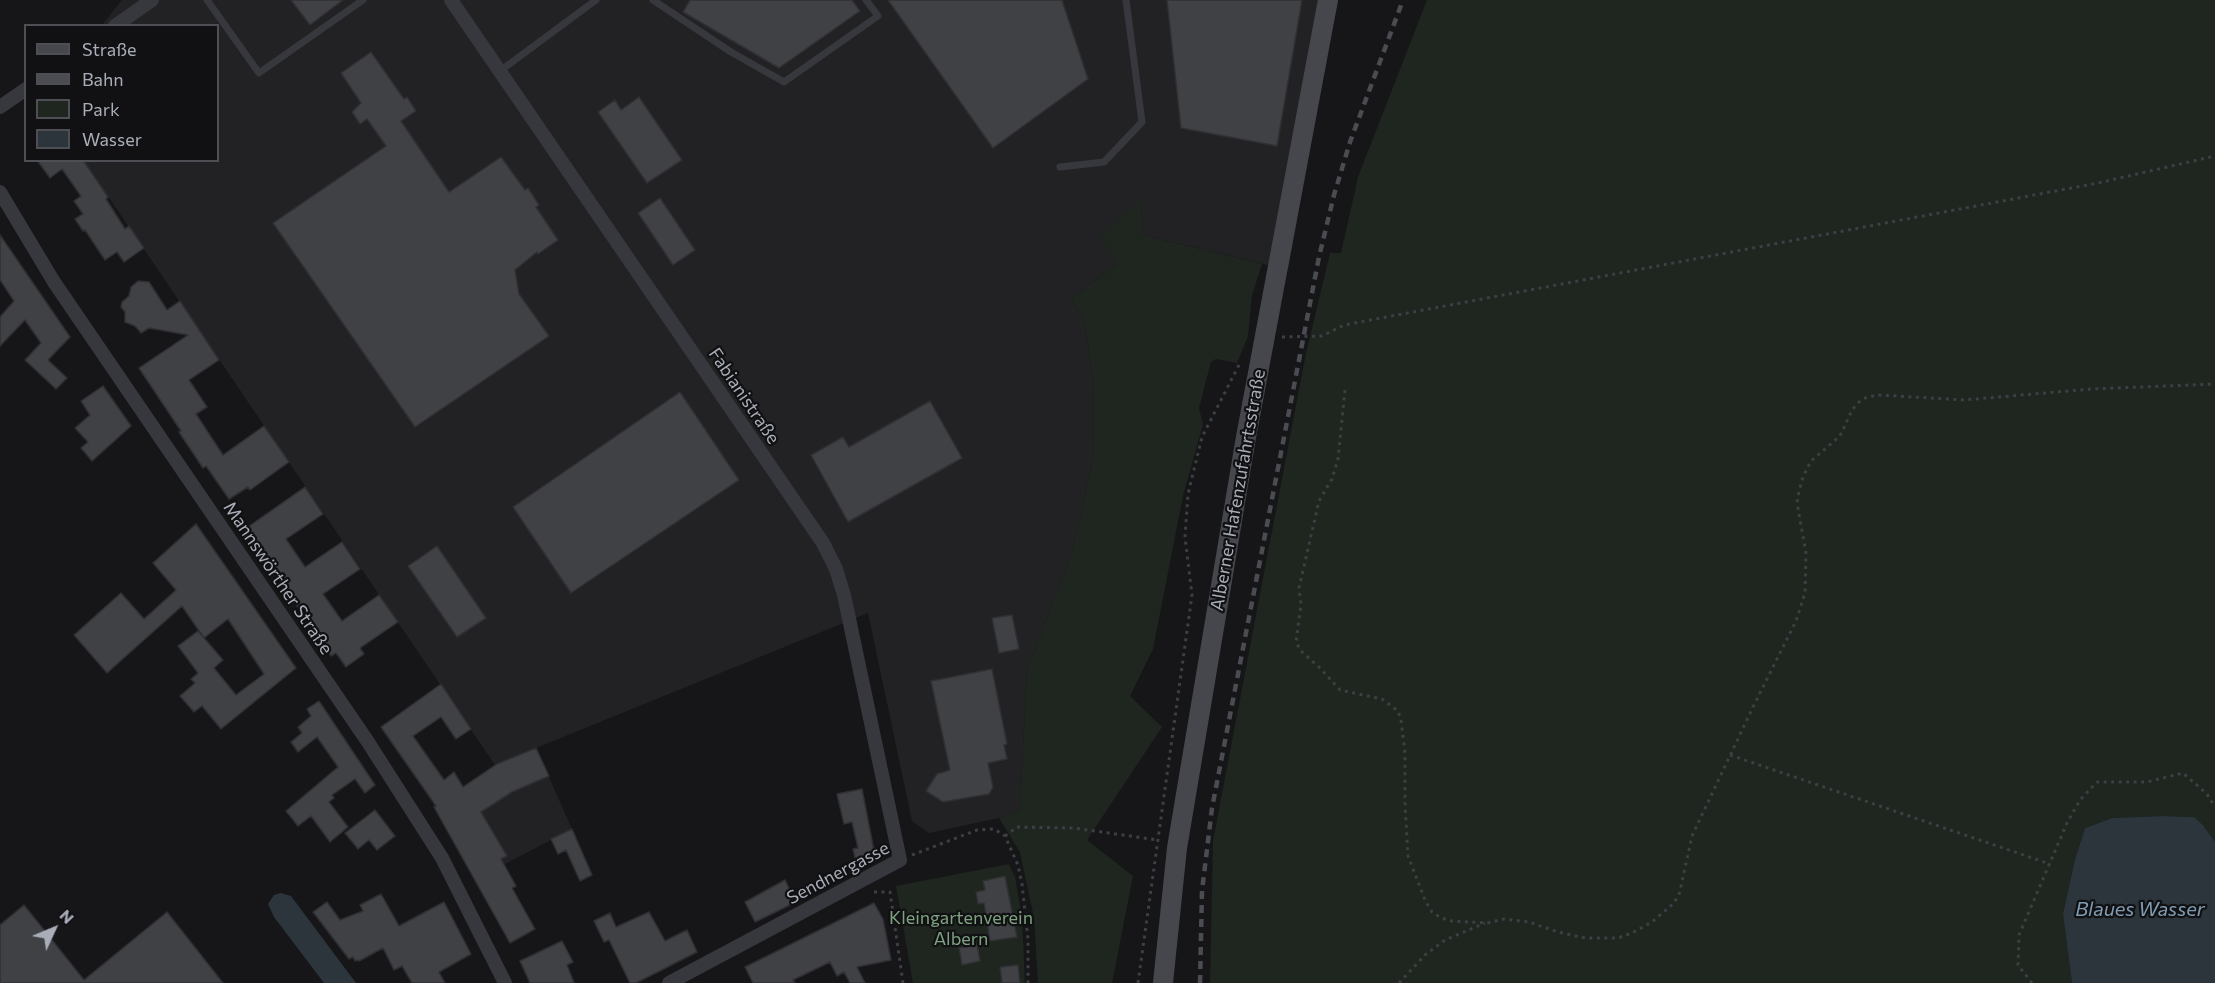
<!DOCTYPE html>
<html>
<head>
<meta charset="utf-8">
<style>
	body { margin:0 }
	#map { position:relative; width:2215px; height:983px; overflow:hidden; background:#161618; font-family:Commissioner,sans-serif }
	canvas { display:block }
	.legend { position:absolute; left:24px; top:24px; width:195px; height:138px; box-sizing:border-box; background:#111113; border:2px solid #4d4f55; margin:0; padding:8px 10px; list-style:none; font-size:18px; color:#a8adb8 }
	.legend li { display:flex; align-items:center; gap:12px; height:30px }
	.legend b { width:30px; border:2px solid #4d4f55 }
	.north { position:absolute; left:24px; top:899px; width:60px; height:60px; -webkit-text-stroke:4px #111113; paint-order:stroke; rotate:46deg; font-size:16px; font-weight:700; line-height:24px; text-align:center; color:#a8adb8 }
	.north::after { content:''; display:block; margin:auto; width:21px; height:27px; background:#a8adb8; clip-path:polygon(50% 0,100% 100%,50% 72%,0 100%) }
</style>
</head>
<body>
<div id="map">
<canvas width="2215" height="983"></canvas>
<ul class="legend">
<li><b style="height:8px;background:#45474d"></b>Straße</li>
<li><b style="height:8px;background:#4a4c52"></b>Bahn</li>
<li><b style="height:16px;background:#1e261f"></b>Park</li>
<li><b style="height:16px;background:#2c353c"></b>Wasser</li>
</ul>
<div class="north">N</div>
</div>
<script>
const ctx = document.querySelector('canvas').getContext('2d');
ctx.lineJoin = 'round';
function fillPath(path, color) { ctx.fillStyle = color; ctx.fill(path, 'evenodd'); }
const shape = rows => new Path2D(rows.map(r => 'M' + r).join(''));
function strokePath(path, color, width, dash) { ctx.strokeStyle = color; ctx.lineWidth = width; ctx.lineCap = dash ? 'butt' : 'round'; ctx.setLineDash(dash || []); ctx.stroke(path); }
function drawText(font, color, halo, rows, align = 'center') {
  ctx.font = font + ' Commissioner,sans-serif'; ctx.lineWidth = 4.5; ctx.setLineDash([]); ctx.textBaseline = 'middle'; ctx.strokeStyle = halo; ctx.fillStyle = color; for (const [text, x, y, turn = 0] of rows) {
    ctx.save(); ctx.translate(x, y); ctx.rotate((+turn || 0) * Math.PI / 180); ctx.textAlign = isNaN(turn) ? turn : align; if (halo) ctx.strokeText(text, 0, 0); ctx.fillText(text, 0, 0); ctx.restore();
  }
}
fillPath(shape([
	[122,0,1337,0,1288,270,1143,235,1141,201,1117,264,1071,299,1084,320,1094,383,1093,460,1072,553,1027,670,1020,810,999,818,929,833,912,821,868,613,536,748,572,829,501,866,434,807,495,765,84,161,218,160,218,26,102,25]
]), '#222225');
fillPath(shape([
	[1427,0,2215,0,2215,842,2203,825,2194,817,2162,816,2112,818,2085,828,2075,859,2063,914,2072,983,1210,983,1213,841,1305,358,1330,253,1341,253,1358,177],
	[1141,200,1143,235,1262,264,1252,295,1248,336,1237,363,1216,359,1211,362,1199,408,1203,424,1183,496,1153,649,1130,696,1162,727,1087,840,1133,876,1112,983,1038,983,1034,918,1020,852,999,818,1020,810,1027,670,1072,553,1093,460,1094,383,1084,320,1071,299,1117,264,1100,235],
	[1009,864,1015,877,1022,918,1025,983,913,983,896,886]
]), '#1e261f');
fillPath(shape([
	[2162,816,2194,817,2203,825,2215,842,2215,983,2072,983,2063,914,2075,859,2085,828,2112,818],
	[281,893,291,896,356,983,324,983,274,917,268,904,274,895]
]), '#2c353c');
const building = shape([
	[291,0,343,0,310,25,291,0],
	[690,0,852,0,860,11,779,68,683,12,690,0],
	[888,0,1062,0,1088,79,993,148,888,0],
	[1167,0,1302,0,1277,146,1181,128,1167,0],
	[371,52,404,99,407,97,416,111,401,121,449,192,501,157,525,190,528,188,539,205,536,207,558,240,538,254,537,252,515,270,519,294,549,336,415,427,273,223,386,146,367,119,360,124,352,112,361,103,341,73,371,52],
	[639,97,682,160,647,183,598,112,615,100,621,110,639,97],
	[37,160,83,160,108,197,106,199,125,229,129,226,144,248,124,262,117,252,105,260,85,230,83,231,75,219,83,214,74,201,81,196,62,169,50,178,37,160],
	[660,198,695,250,673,265,638,213,660,198],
	[0,235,70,337,48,360,67,378,56,389,25,360,41,343,25,320,0,346,0,317,14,301,0,280,0,235],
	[138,281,149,282,167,310,180,301,219,360,189,380,207,407,196,414,223,455,264,426,289,462,250,490,248,487,229,499,206,466,203,468,179,432,181,431,139,368,188,335,149,328,141,333,135,326,125,322,125,312,121,307,122,302,129,296,131,287,138,281],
	[103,386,131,426,92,461,81,448,88,442,75,428,90,415,81,401,103,386],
	[680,392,739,480,571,593,513,507,680,392],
	[930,401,962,458,848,522,811,455,843,437,849,447,930,401],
	[305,487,323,514,286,539,305,567,342,542,360,569,323,594,342,621,379,595,398,622,360,648,364,654,346,667,336,653,331,656,245,529,305,487],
	[196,524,296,668,221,729,202,706,194,712,180,696,195,683,191,679,198,673,178,646,198,631,223,660,214,668,236,695,264,674,228,619,204,638,182,606,107,673,74,635,121,593,144,619,176,590,153,563,196,524],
	[437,546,486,618,457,637,408,566,437,546],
	[1012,615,1019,649,999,653,992,618,1012,615],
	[992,669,1007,744,1004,745,1007,759,988,763,993,787,989,794,943,802,926,791,937,774,950,770,931,681,992,669],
	[441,684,471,729,456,739,441,717,413,736,444,780,454,772,463,787,497,764,536,748,549,776,512,792,481,812,507,856,501,859,516,886,512,888,535,929,510,943,434,807,436,806,381,727,441,684],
	[319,701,375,785,365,793,355,779,332,795,334,798,329,802,348,827,330,842,311,816,298,826,286,811,338,767,317,737,298,752,291,742,302,733,298,727,311,716,307,709,319,701],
	[862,789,876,861,857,866,853,849,858,848,852,822,844,824,837,794,862,789],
	[375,810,395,836,377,850,369,840,358,849,345,833,375,810],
	[572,829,592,875,580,881,566,850,558,854,551,839,572,829],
	[1005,876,1017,937,990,941,984,903,978,904,976,892,985,890,983,881,1005,876],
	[785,880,796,902,755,922,745,902,785,880],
	[381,894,399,926,444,902,471,954,439,972,445,983,412,983,402,966,394,970,383,948,359,961,358,960,355,961,353,957,349,959,313,912,327,902,340,920,363,911,360,905,381,894],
	[874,903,883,919,891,960,857,967,865,983,850,983,844,972,837,976,830,962,793,980,795,983,753,983,745,967,874,903],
	[24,905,84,980,167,912,223,983,0,983,0,925,24,905],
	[649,912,665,941,687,930,697,952,636,983,630,983,609,940,604,942,594,921,610,913,616,927,649,912],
	[562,941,573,962,567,965,574,983,530,983,520,961,562,941],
	[977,944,980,961,962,965,959,948,977,944],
	[1018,965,1020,983,1002,983,1000,967,1018,965]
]);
fillPath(building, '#404145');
strokePath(building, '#303034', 1.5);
strokePath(shape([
	[1282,337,1322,336,1344,325,2098,183,2215,156],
	[1345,390,1338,459,1332,479,1319,501,1299,588,1301,604,1296,642,1301,651,1320,668,1340,690,1382,699,1398,711,1401,720,1405,753,1405,804,1408,856,1425,900,1432,912,1441,918,1452,921,1487,923,1504,919,1529,922,1558,932,1585,938,1618,938,1632,933,1652,922,1673,904,1679,895,1692,836,1753,707,1796,621,1805,593,1806,553,1797,503,1799,491,1803,477,1811,461,1840,436,1852,410,1859,402,1867,397,1879,395,1964,400,2091,389,2215,384],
	[1730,755,2050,864],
	[1005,836,1017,827,1074,828,1158,840],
	[912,855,977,830,994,829,1005,836,1018,865,1022,884,1028,939,1028,983],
	[874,892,890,892,903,983],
	[1138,983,1192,595,1185,537,1188,494,1202,437,1241,361],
	[1399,983,1425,955,1445,940,1485,923],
	[2032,983,2018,965,2019,935,2067,823,2080,800,2097,782,2147,782,2183,773,2207,794,2215,807]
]), '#3d3f44', 3, [3, 4.5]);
strokePath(shape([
	[207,0,259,73,363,0],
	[653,0,731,52,784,82,878,16,866,0],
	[500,71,596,0],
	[1060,167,1104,162,1142,122,1126,0]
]), '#37383d', 7);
strokePath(shape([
	[451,0,823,543,836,569,844,595,900,860,669,983],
	[115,26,152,0],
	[0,107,26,89],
	[0,192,54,282,368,742,442,858,505,983]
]), '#37383d', 14);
strokePath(shape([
	[1163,983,1177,848,1246,437,1328,0]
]), '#45474d', 20);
strokePath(shape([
	[1200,983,1202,891,1212,808,1319,257,1334,195,1350,142,1403,0]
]), '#4a4c52', 4.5, [8, 6]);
drawText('18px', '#a8adb8', '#111113', [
	["Fabianistraße",744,396,56],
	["Alberner Hafenzufahrtsstraße",1238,490,-80],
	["Mannswörther Straße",278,578,56],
	["Sendnergasse",838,873,-28]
]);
drawText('18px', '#7fa381', '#111113', [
	["Kleingartenverein",961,918],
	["Albern",961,939]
]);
drawText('italic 20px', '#7f9bb3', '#111113', [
	["Blaues Wasser",2140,909]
]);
</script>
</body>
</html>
